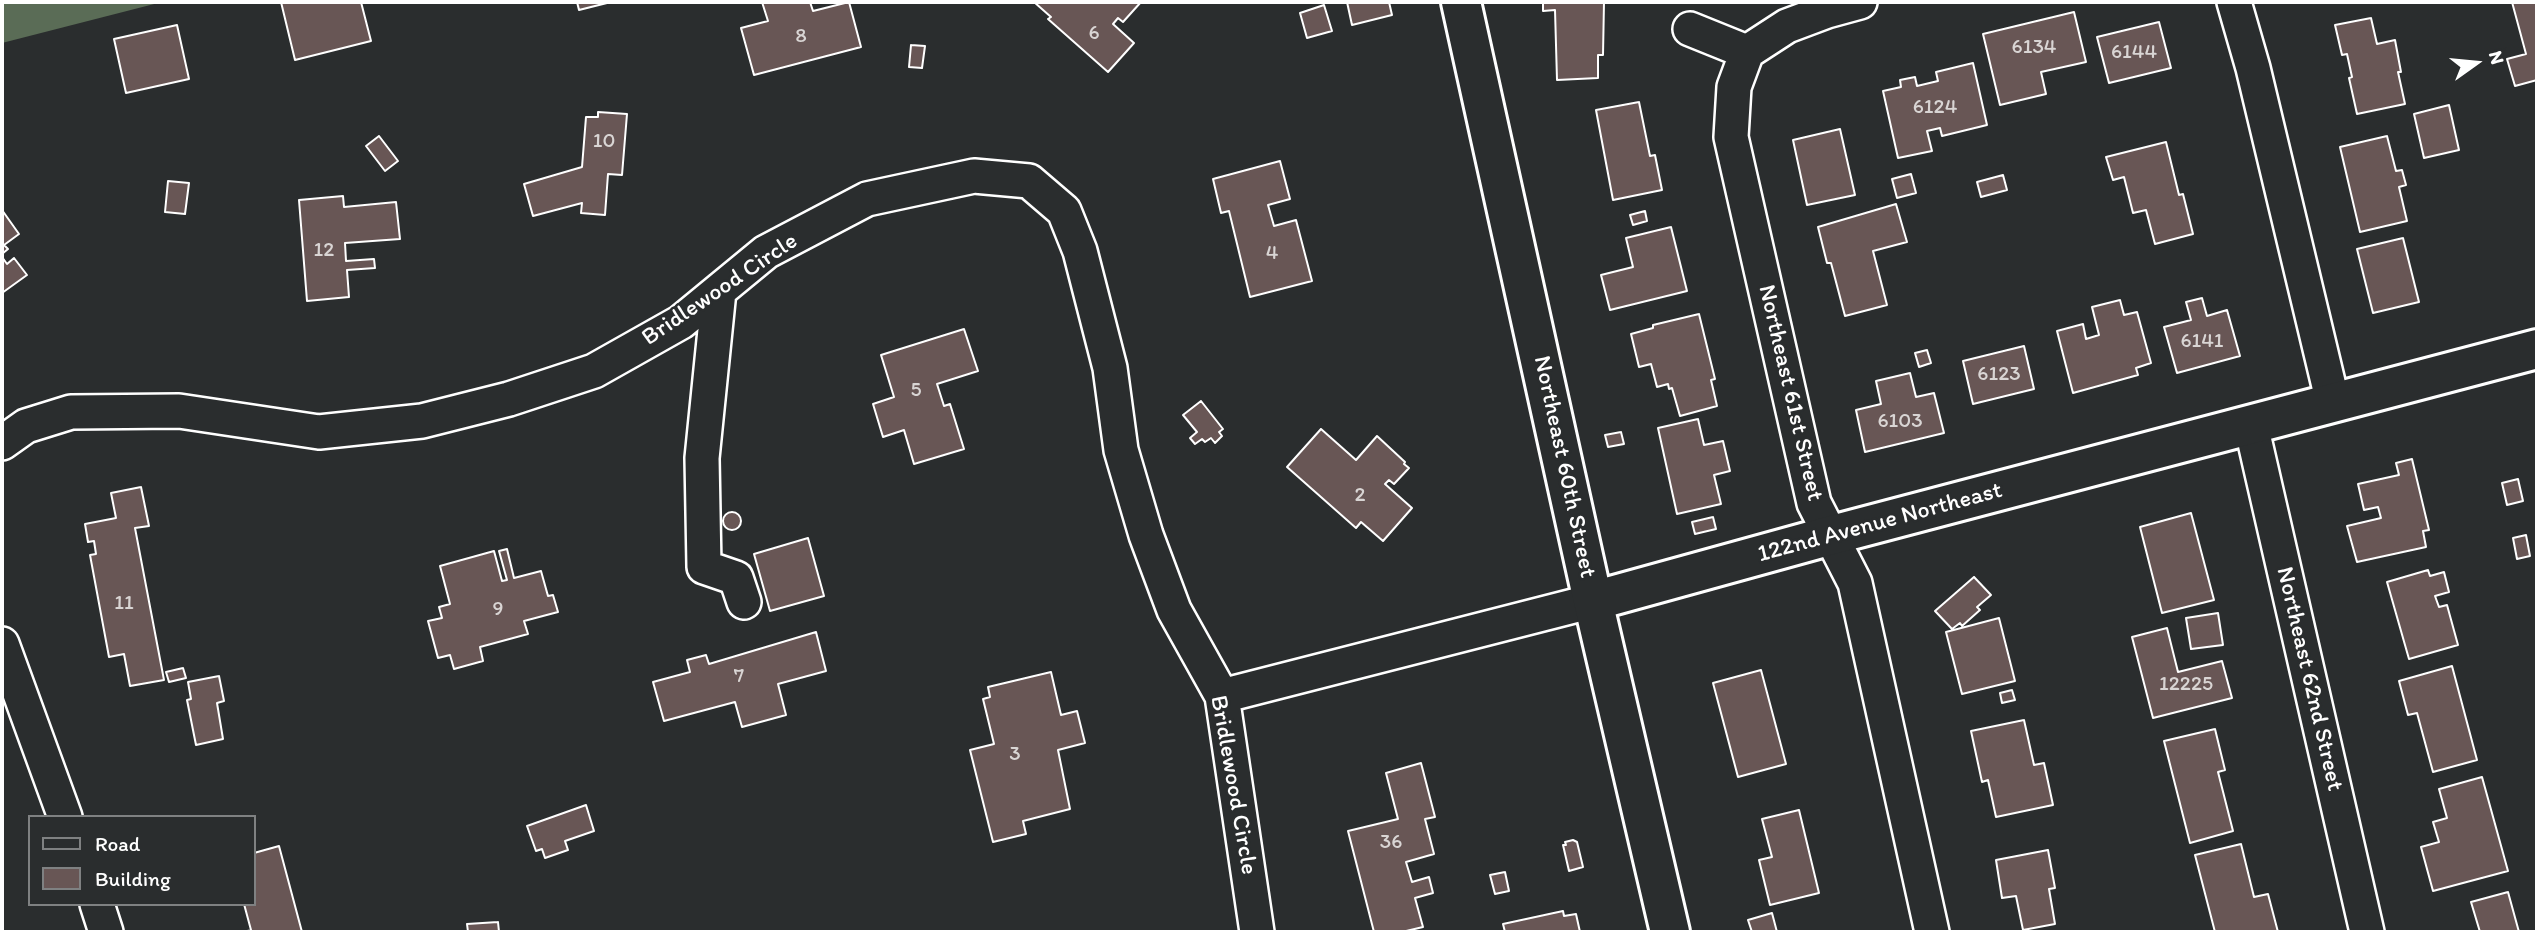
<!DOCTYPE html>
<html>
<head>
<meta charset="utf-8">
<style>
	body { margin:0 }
	#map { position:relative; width:2539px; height:934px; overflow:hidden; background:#2a2d2e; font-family:Itim,sans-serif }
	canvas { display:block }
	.frame { position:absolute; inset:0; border:4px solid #fff; pointer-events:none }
	.legend { position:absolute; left:28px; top:815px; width:228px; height:91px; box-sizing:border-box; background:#2a2d2e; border:2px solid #7f8182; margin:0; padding:9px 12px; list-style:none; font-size:21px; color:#fff }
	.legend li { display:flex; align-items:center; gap:14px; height:35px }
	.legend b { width:35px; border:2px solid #7f8182 }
	.north { position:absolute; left:2441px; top:28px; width:70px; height:70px; -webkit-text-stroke:5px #2a2d2e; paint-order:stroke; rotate:75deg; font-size:19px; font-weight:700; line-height:28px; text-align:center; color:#fff }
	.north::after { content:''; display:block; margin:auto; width:24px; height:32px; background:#fff; clip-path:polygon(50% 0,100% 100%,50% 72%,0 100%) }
</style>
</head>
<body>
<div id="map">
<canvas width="2539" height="934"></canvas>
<div class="frame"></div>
<ul class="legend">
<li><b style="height:9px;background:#2a2d2e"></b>Road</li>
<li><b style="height:19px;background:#685655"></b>Building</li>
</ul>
<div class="north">N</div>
</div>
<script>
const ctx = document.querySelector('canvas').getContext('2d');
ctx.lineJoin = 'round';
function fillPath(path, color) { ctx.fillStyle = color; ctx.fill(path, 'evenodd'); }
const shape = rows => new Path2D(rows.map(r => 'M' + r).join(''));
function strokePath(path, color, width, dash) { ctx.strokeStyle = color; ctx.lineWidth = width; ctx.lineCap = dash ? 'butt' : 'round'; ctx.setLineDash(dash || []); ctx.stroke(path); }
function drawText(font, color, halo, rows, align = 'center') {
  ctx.font = font + ' Itim,sans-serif'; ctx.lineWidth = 5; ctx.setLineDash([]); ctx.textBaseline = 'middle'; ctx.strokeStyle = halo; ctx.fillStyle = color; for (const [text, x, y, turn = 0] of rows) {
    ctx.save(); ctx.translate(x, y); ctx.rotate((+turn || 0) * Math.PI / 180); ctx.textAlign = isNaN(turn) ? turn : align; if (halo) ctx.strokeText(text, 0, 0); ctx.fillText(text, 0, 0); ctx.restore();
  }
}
fillPath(shape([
	[2,2,162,2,2,43]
]), '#5a6c56');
const building = shape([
	[281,2,361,2,371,41,295,60,281,2],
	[577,2,611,2,579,10,577,2],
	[762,2,810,2,813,11,849,2,861,47,754,75,741,28,768,21,762,2],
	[1034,2,1141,2,1123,22,1118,18,1113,24,1134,43,1108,72,1048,19,1051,17,1034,2],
	[1347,2,1389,2,1392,15,1352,25,1347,2],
	[1543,2,1604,2,1603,55,1598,55,1598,78,1557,80,1555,10,1543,11,1543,2],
	[2512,2,2537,2,2537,80,2515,86,2507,59,2526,54,2512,2],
	[1324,5,1332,31,1307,38,1300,13,1324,5],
	[2074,12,2086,62,2041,72,2046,94,2000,105,1983,34,2074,12],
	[2371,18,2377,44,2395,40,2401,72,2398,72,2405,104,2357,114,2349,78,2352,77,2347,54,2342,55,2335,25,2371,18],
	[2159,22,2171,68,2109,83,2097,37,2159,22],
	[177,25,189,79,126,93,114,39,177,25],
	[911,45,925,46,922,68,909,67,911,45],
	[1973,63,1987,125,1942,136,1940,128,1927,131,1932,151,1898,158,1883,91,1901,87,1900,80,1915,77,1917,86,1938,81,1936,72,1973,63],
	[1639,102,1650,156,1655,155,1662,190,1613,200,1596,110,1639,102],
	[2449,105,2459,150,2424,158,2414,114,2449,105],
	[598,112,627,114,622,175,608,174,605,215,581,213,582,203,533,216,524,184,582,167,586,117,598,117,598,112],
	[1840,129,1855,195,1807,205,1793,140,1840,129],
	[379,136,398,161,385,171,366,146,379,136],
	[2387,136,2396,171,2402,170,2406,185,2399,187,2407,221,2360,232,2340,147,2387,136],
	[2166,142,2179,195,2183,194,2193,234,2155,244,2146,210,2133,213,2124,177,2113,180,2106,157,2166,142],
	[1280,161,1290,199,1268,205,1274,226,1296,220,1312,281,1250,297,1229,211,1221,213,1213,179,1280,161],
	[1911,174,1916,193,1897,198,1892,179,1911,174],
	[2003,175,2007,190,1981,197,1977,182,2003,175],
	[168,181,189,183,185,214,165,212,168,181],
	[343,196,344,207,396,202,400,239,345,243,346,261,374,259,375,268,347,270,349,297,307,301,299,200,343,196],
	[1896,204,1907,242,1873,251,1887,305,1845,316,1831,263,1827,263,1818,227,1896,204],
	[2,210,19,234,4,245,8,249,2,254,2,210],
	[1645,211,1647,221,1633,225,1630,215,1645,211],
	[1671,227,1687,291,1610,310,1601,275,1633,267,1626,238,1671,227],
	[2403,238,2419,302,2373,313,2357,249,2403,238],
	[2,257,7,264,14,258,27,275,2,293,2,257],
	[2202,298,2207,316,2227,310,2240,356,2177,373,2164,327,2191,320,2186,302,2202,298],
	[2120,300,2124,315,2137,312,2151,363,2136,368,2138,375,2073,393,2057,331,2083,324,2086,339,2099,335,2092,307,2120,300],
	[1699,314,1715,379,1711,380,1717,406,1680,416,1672,388,1669,389,1668,384,1657,387,1651,364,1639,367,1631,334,1653,328,1653,325,1699,314],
	[964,329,978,371,937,384,944,406,950,404,964,449,914,464,904,430,883,437,873,404,894,397,881,355,964,329],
	[2024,346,2034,389,1973,404,1963,361,2024,346],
	[1927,350,1931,363,1919,367,1915,353,1927,350],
	[1910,373,1916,397,1934,393,1944,433,1865,452,1856,410,1881,404,1876,381,1910,373],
	[1201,401,1223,429,1219,432,1222,436,1215,443,1211,438,1205,442,1202,439,1195,444,1190,438,1197,432,1183,415,1201,401],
	[1698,419,1704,445,1723,441,1730,471,1714,475,1721,504,1677,514,1658,428,1698,419],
	[1321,429,1356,460,1377,436,1405,462,1404,464,1409,468,1394,484,1389,480,1385,484,1412,508,1383,541,1361,522,1356,528,1287,467,1321,429],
	[1621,432,1624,444,1608,447,1605,435,1621,432],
	[2412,459,2429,530,2423,531,2426,547,2357,562,2347,526,2381,518,2378,507,2364,510,2358,484,2399,475,2396,463,2412,459],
	[2518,479,2523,501,2507,505,2502,483,2518,479],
	[141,487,149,526,135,528,164,680,130,686,124,654,109,657,90,555,96,554,94,541,88,542,85,524,116,518,111,493,141,487],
	'723 521a9 9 0 1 1 18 0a9 9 0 1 1-18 0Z',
	[2191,513,2214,600,2162,613,2140,527,2191,513],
	[1713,517,1716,529,1695,534,1692,522,1713,517],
	[2526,535,2530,556,2517,559,2513,538,2526,535],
	[808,538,824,596,770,611,754,554,808,538],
	[507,549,514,578,541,571,548,596,553,595,558,612,524,621,528,634,480,647,483,661,454,669,450,655,438,658,428,621,442,618,439,607,450,604,440,566,494,551,502,581,507,580,499,551,507,549],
	[2428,570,2430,576,2444,572,2449,592,2435,596,2439,607,2447,605,2458,645,2409,659,2387,582,2428,570],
	[1974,577,1991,595,1977,607,1980,610,1962,626,1960,623,1952,629,1935,611,1974,577],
	[2218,613,2223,645,2191,649,2186,618,2218,613],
	[1999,618,2015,681,1962,694,1946,632,1999,618],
	[2167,628,2178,672,2222,661,2232,698,2153,718,2132,637,2167,628],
	[816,632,826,671,778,684,786,715,742,727,735,702,664,721,653,682,690,672,687,660,706,655,709,664,816,632],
	[2452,666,2477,760,2433,772,2417,713,2408,715,2399,681,2452,666],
	[183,668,186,678,169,682,166,672,183,668],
	[1761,670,1786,764,1738,777,1713,683,1761,670],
	[1051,672,1061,715,1077,711,1085,743,1058,750,1070,809,1023,821,1026,834,993,842,970,750,994,744,983,699,990,697,988,687,1051,672],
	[219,676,224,701,217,703,223,739,196,745,187,700,191,699,188,682,219,676],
	[2012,690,2015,700,2002,703,2000,693,2012,690],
	[2024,720,2034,765,2044,763,2053,805,1996,817,1988,780,1982,782,1971,731,2024,720],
	[2215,729,2225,770,2218,772,2233,831,2190,843,2164,741,2215,729],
	[1421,763,1435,817,1425,819,1434,854,1406,862,1412,882,1429,877,1433,893,1415,898,1423,927,1402,932,1374,932,1348,831,1398,819,1386,773,1421,763],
	[2482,777,2508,871,2433,891,2421,847,2439,842,2433,822,2447,818,2439,789,2482,777],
	[586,805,594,831,565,841,568,850,545,858,542,849,536,851,527,826,586,805],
	[1799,810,1819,893,1770,905,1759,860,1772,857,1762,819,1799,810],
	[1573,840,1577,842,1583,867,1569,871,1563,845,1566,845,1565,842,1573,840],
	[2241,844,2254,897,2268,894,2278,932,2215,932,2195,855,2241,844],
	[279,846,302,932,244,932,251,930,244,904,254,904,254,853,279,846],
	[2048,850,2055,888,2049,889,2055,924,2023,930,2016,896,2002,898,1996,860,2048,850],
	[1505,872,1509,891,1495,894,1490,875,1505,872],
	[2508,892,2519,932,2480,932,2471,902,2508,892],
	[1563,911,1564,916,1576,914,1580,932,1505,932,1503,924,1563,911],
	[1772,913,1777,932,1752,932,1748,920,1772,913],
	[498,922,499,932,468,932,467,924,498,922]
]);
fillPath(building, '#685655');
strokePath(building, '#fff', 2);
const street = shape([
	[2234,2,2253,68,2333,403],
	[1690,29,1747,52],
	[1747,52,1734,87,1731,137,1814,503,1855,583,1932,932],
	[1747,52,1787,26,1827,11,1860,2],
	[719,291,702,458,704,567,736,578,744,602],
	[2251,425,2367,932],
	[2,443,26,426,71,412,179,411,319,432,422,421,509,399,594,371,681,322,766,252,867,199,974,176,1029,181,1064,211,1080,251,1110,368,1121,450,1146,535,1174,610,1222,696,1257,932],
	[2,644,65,817],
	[1222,696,1593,601],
	[97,904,106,932]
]);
const secondary = shape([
	[1461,2,1593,601,1670,932],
	[1593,601,1832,535,2537,349]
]);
strokePath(street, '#fff', 38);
strokePath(secondary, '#fff', 44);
strokePath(street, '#2a2d2e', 33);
strokePath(secondary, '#2a2d2e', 38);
drawText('21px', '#d9d5d4', null, [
	["6",1094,34],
	["8",801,37],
	["6134",2034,48],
	["6144",2134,53],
	["6124",1935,108],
	["10",604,142],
	["12",324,251],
	["4",1272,254],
	["6141",2202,342],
	["6123",1999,375],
	["5",916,391],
	["6103",1900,422],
	["2",1360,496],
	["11",124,604],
	["9",498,610],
	["7",739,677],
	["12225",2186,685],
	["3",1015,755],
	["36",1391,843]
]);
drawText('24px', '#fff', '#2a2d2e', [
	["Bridlewood Circle",720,290,-34],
	["Northeast 61st Street",1790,393,77],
	["Northeast 60th Street",1564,467,78],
	["122nd Avenue Northeast",1880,523,-15],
	["Northeast 62nd Street",2309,679,77],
	["Bridlewood Circle",1233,785,80]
]);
</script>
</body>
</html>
